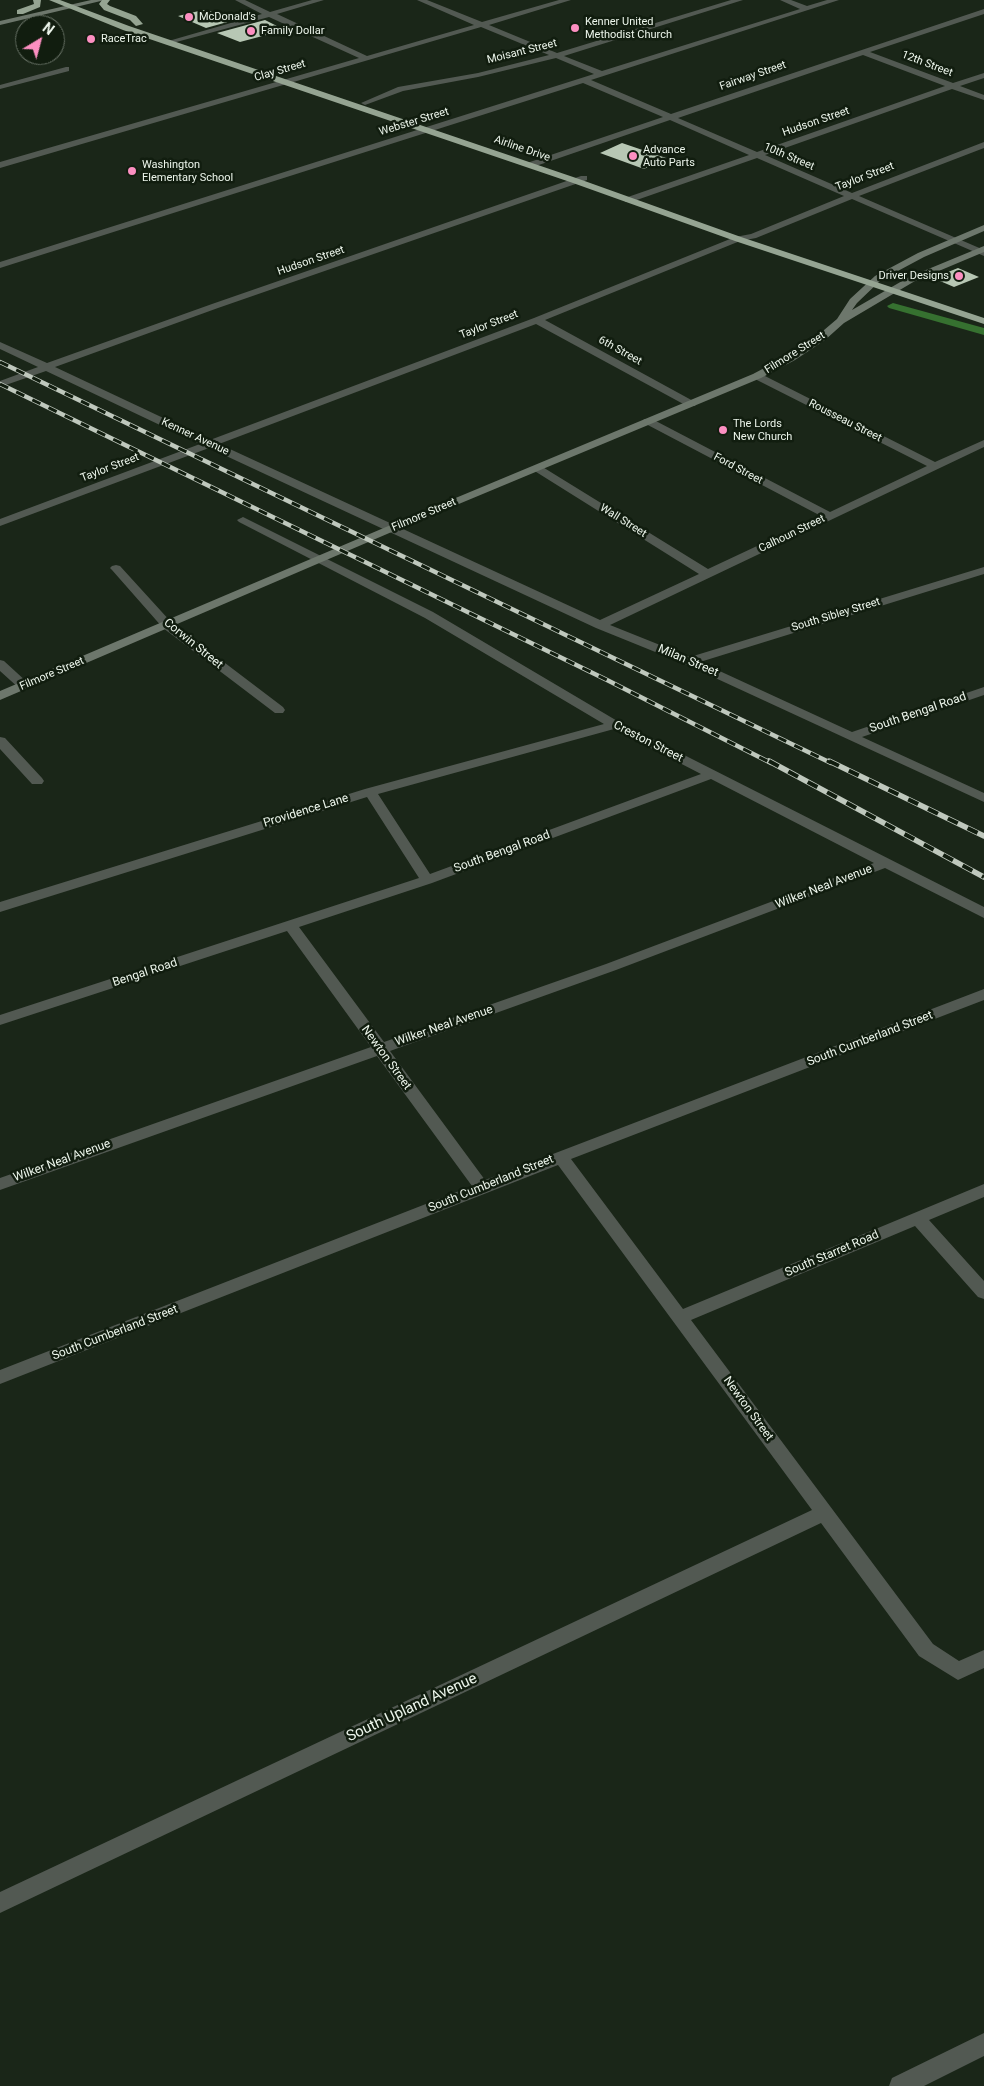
<!DOCTYPE html>
<html>
<head>
<meta charset="utf-8">
<style>
	body { margin:0 }
	#map { position:relative; width:984px; height:2086px; overflow:hidden; background:#1a2618; font-family:Roboto,sans-serif }
	canvas { display:block }
	.north { position:absolute; left:15px; top:15px; width:50px; height:50px; box-sizing:border-box; background:#111d0f; border:1px solid #697367; border-radius:50%; rotate:37deg; font-size:14px; font-weight:700; line-height:20px; text-align:center; color:#ecf5eb }
	.north::after { content:''; display:block; margin:auto; width:18px; height:22px; background:#fc8fc1; clip-path:polygon(50% 0,100% 100%,50% 72%,0 100%) }
</style>
</head>
<body>
<div id="map">
<canvas width="984" height="2086"></canvas>
<div class="north">N</div>
</div>
<script>
const ctx = document.querySelector('canvas').getContext('2d');
ctx.lineJoin = 'round';
const shape = rows => new Path2D(rows.map(r => 'M' + r).join(''));
function fillPath(path, color) { ctx.fillStyle = color; ctx.fill(path, 'evenodd'); }
function strokePath(path, color, width, dash) { ctx.strokeStyle = color; ctx.lineWidth = width; ctx.lineCap = dash ? 'butt' : 'round'; ctx.setLineDash(dash || []); ctx.stroke(path); }
function drawText(font, color, halo, rows, align = 'center') {
  ctx.font = font + ' Roboto,sans-serif'; ctx.lineWidth = 5; ctx.setLineDash([]); ctx.textBaseline = 'middle'; ctx.strokeStyle = halo; ctx.fillStyle = color; for (const [text, x, y, turn = 0] of rows) {
    ctx.save(); ctx.translate(x, y); ctx.rotate((+turn || 0) * Math.PI / 180); ctx.textAlign = isNaN(turn) ? turn : align; if (halo) ctx.strokeText(text, 0, 0); ctx.fillText(text, 0, 0); ctx.restore();
  }
}
fillPath(shape([
	[893,303,984,328,984,335,889,308,887,306,893,303]
]), '#367130');
fillPath(shape([
	[203,10,210,11,231,21,206,28,178,16],
	[265,20,285,30,240,42,217,33],
	[622,143,666,158,644,169,600,153],
	[958,268,979,277,954,287,933,278]
]), '#b7c7b4');
fillPath(shape([
	[235,0,245,0,270,12,312,0,324,0,277,14,367,56,474,25,417,0,427,0,482,22,559,0,571,0,489,25,557,53,731,0,743,0,564,56,602,71,800,9,780,0,791,0,807,6,827,0,839,0,591,80,671,114,984,9,984,14,870,52,953,83,984,73,984,78,960,86,984,95,984,100,952,89,765,155,852,193,984,142,984,148,859,196,984,250,984,256,852,199,756,238,740,241,545,320,695,402,696,404,695,406,687,406,536,324,219,444,600,620,699,574,533,470,532,468,533,466,541,466,708,569,821,516,644,423,643,421,644,419,652,419,830,512,927,466,753,378,753,374,761,374,935,462,984,440,984,447,610,625,690,657,984,567,984,574,700,662,852,732,984,687,984,695,862,737,984,793,984,802,685,664,596,628,209,448,0,526,0,519,200,444,46,371,0,387,0,381,38,367,0,349,0,342,47,363,212,304,581,176,587,176,587,180,218,308,55,367,210,440,534,318,735,237,751,234,844,196,757,158,631,202,625,202,625,198,749,155,670,120,533,167,527,167,527,163,663,117,583,83,0,268,0,262,594,74,556,58,478,77,403,91,365,105,361,103,398,87,478,73,549,55,481,27,0,168,0,162,359,58,269,17,169,44,165,42,262,14,235,0],
	[863,55,945,86,757,152,678,118,863,55],
	[66,67,69,67,69,71,0,89,0,85,66,67],
	[243,517,433,612,619,722,984,907,984,918,885,868,616,970,390,1051,485,1180,984,989,984,1000,571,1159,683,1309,984,1184,984,1197,929,1220,984,1281,984,1299,978,1297,915,1226,691,1320,933,1644,959,1661,984,1650,984,1668,958,1680,919,1656,821,1523,0,1913,0,1892,812,1510,558,1165,0,1384,0,1370,472,1186,377,1056,0,1190,0,1178,371,1047,287,931,0,1025,0,1015,419,878,367,797,0,912,0,902,365,789,604,724,425,618,239,522,237,520,243,517],
	[614,729,701,774,430,874,378,794,614,729],
	[711,779,874,863,606,964,384,1042,299,927,432,883,711,779],
	[116,565,120,566,171,622,283,707,285,710,283,713,275,713,163,628,112,570,110,568,112,566,116,565],
	[0,660,4,661,28,683,30,686,28,689,20,689,0,671,0,660],
	[0,737,5,738,42,778,44,781,42,784,32,784,0,749,0,737],
	[984,2033,984,2056,924,2086,889,2086,892,2078,984,2033]
]), '#525952');
fillPath(shape([
	[91,0,105,0,0,25,0,21,91,0],
	[984,225,984,231,924,257,881,280,857,303,852,310,909,277,984,246,984,252,915,281,844,323,825,340,795,360,761,378,394,531,0,700,0,691,386,527,753,374,787,356,817,336,837,319,850,299,875,276,918,253,984,225]
]), '#6d776c');
fillPath(shape([
	[33,0,41,0,40,7,23,14,17,14,17,10,34,4,33,0],
	[49,0,60,0,129,26,579,179,741,237,984,318,984,324,735,241,573,183,123,30,49,0],
	[102,0,110,0,107,4,110,6,136,16,143,24,136,26,130,20,104,10,99,4,102,0]
]), '#95a492');
const railFar1 = shape([
	[0,362,831,763],
	[0,384,607,680,771,763]
]);
const rail = shape([
	[769,761,984,877],
	[829,761,984,836]
]);
strokePath(railFar1, '#bfc8bd', 4.5);
strokePath(rail, '#bfc8bd', 5.5);
strokePath(railFar1, '#111d0f', 3, [9]);
strokePath(rail, '#111d0f', 4, [11]);
for (const [x, y, r, color] of [
	[189,17,5,"#fc8fc1"],
	[575,28,5,"#fc8fc1"],
	[251,31,5,"#fc8fc1"],
	[91,39,5,"#fc8fc1"],
	[633,156,5,"#fc8fc1"],
	[132,171,5,"#fc8fc1"],
	[959,276,5,"#fc8fc1"],
	[723,430,5,"#fc8fc1"]
]) { const dot = new Path2D(); dot.arc(x, y, r, 0, 2 * Math.PI); ctx.fillStyle = color; ctx.fill(dot); strokePath(dot, '#111d0f', 2); }
drawText('11px', '#ecf5eb', '#111d0f', [
	["McDonald's",199,17],
	["Kenner United",585,22],
	["Methodist Church",585,35],
	["Family Dollar",261,31],
	["RaceTrac",101,39],
	["Advance",643,150],
	["Auto Parts",643,163],
	["Washington",142,165],
	["Elementary School",142,178],
	["Driver Designs",949,276,"right"],
	["The Lords",733,424],
	["New Church",733,437]
], 'left');
drawText('11px', '#ecf5eb', '#111d0f', [
	["Moisant Street",522,52,-14],
	["12th Street",927,64,21],
	["Clay Street",280,71,-16],
	["Fairway Street",753,76,-19],
	["Webster Street",414,122,-17],
	["Hudson Street",816,122,-19],
	["Airline Drive",522,149,19],
	["10th Street",789,157,23],
	["Taylor Street",865,177,-21],
	["Hudson Street",311,261,-19],
	["Taylor Street",489,325,-21],
	["6th Street",620,351,29],
	["Filmore Street",795,353,-32],
	["Rousseau Street",845,421,27],
	["Kenner Avenue",195,437,25],
	["Taylor Street",110,468,-21],
	["Ford Street",738,469,28],
	["Filmore Street",424,515,-23],
	["Wall Street",623,521,32],
	["Calhoun Street",792,534,-26],
	["South Sibley Street",836,615,-17],
	["Filmore Street",52,674,-23]
]);
drawText('12px', '#ecf5eb', '#111d0f', [
	["Corwin Street",193,644,39],
	["Milan Street",688,661,23],
	["South Bengal Road",918,713,-19],
	["Creston Street",648,742,27],
	["Providence Lane",306,811,-17],
	["South Bengal Road",502,852,-20],
	["Wilker Neal Avenue",824,887,-21],
	["Bengal Road",145,973,-18],
	["Wilker Neal Avenue",444,1026,-19],
	["South Cumberland Street",870,1039,-21],
	["Newton Street",386,1058,54],
	["Wilker Neal Avenue",62,1161,-20],
	["South Cumberland Street",491,1184,-22],
	["South Starret Road",832,1254,-23],
	["South Cumberland Street",115,1333,-21],
	["Newton Street",748,1409,54]
]);
drawText('15px', '#ecf5eb', '#111d0f', [
	["South Upland Avenue",412,1708,-25]
]);
</script>
</body>
</html>
